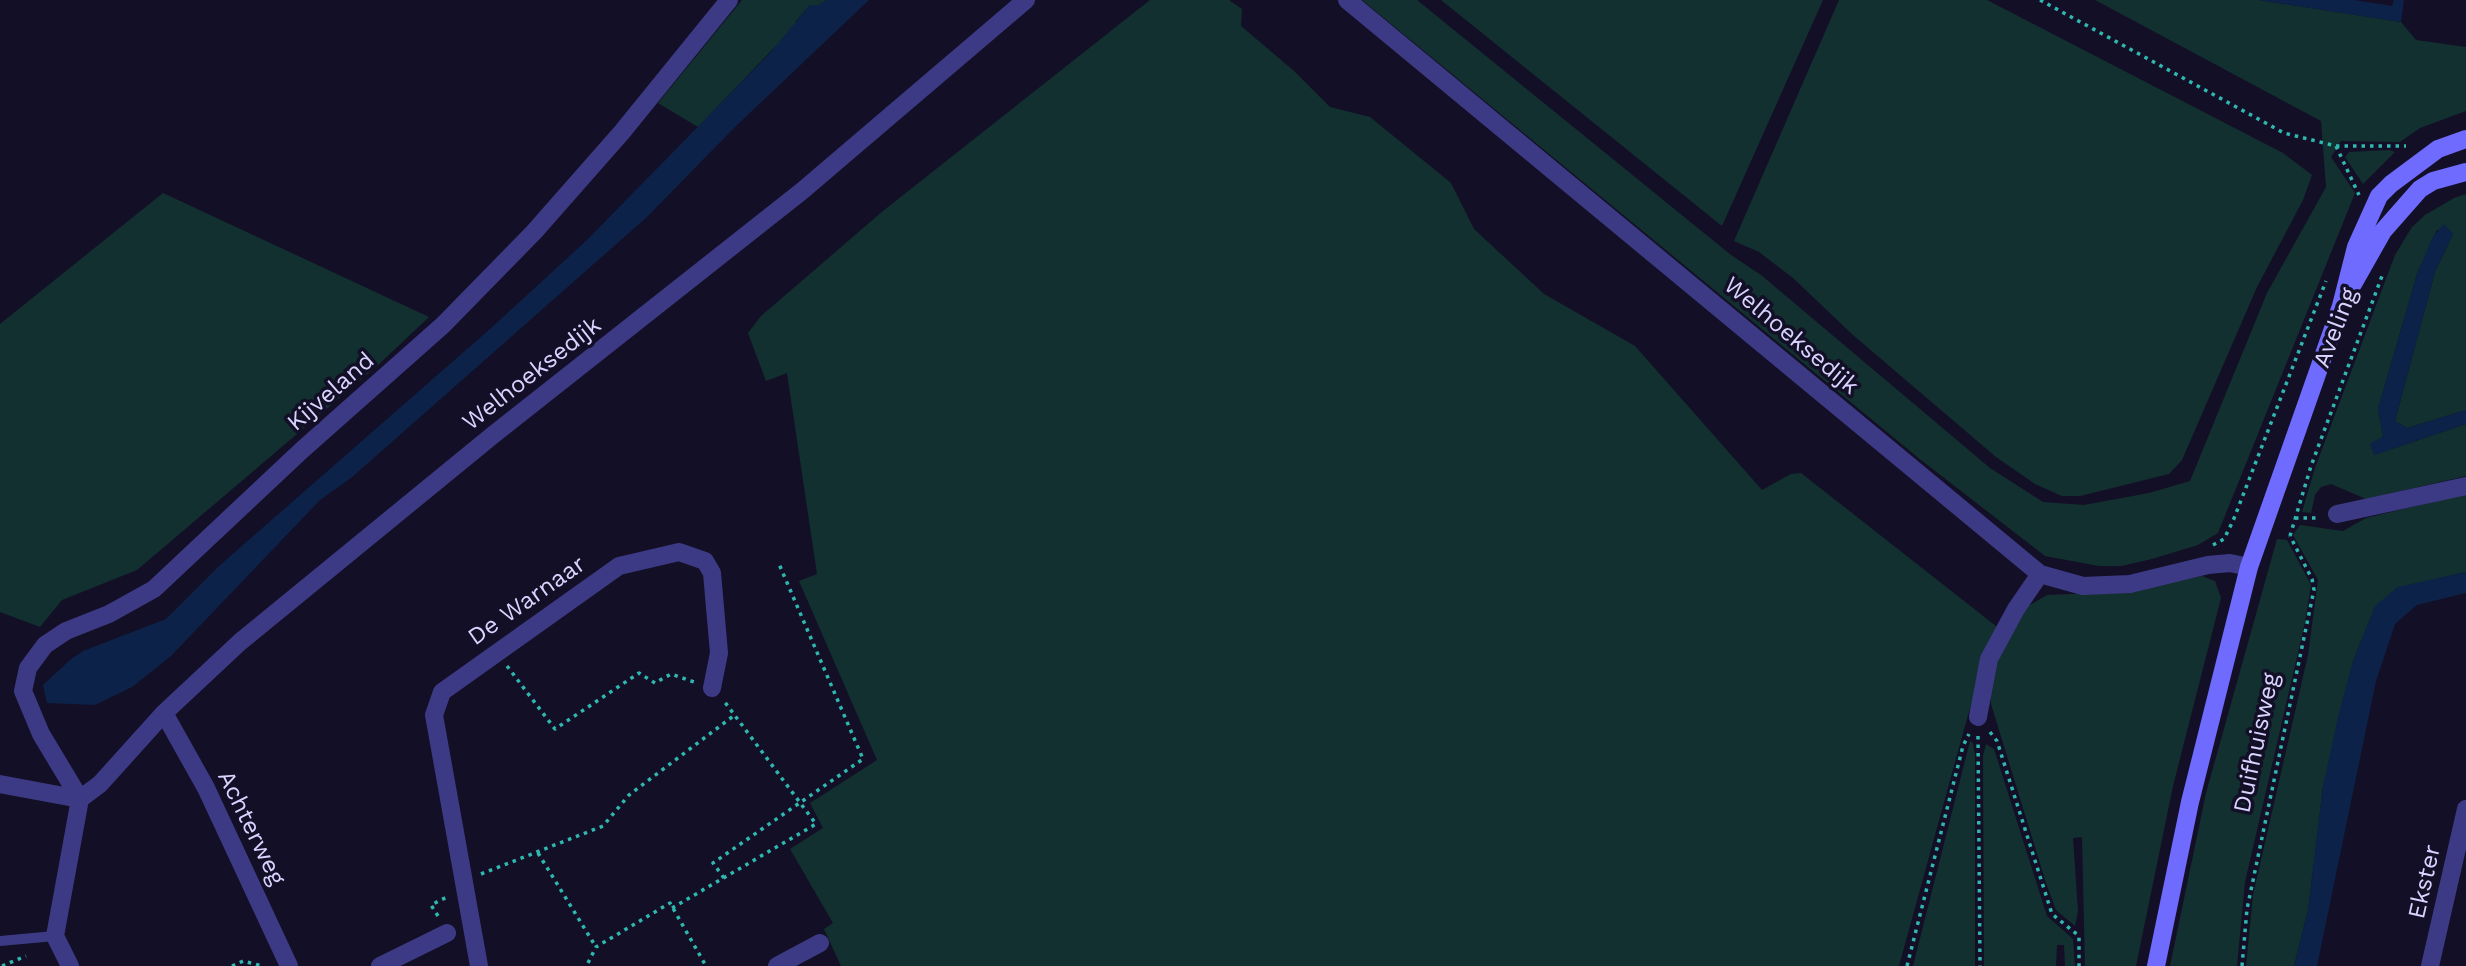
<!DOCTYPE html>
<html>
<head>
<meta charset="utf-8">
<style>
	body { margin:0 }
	canvas { display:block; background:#130f26 }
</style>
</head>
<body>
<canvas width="2466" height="966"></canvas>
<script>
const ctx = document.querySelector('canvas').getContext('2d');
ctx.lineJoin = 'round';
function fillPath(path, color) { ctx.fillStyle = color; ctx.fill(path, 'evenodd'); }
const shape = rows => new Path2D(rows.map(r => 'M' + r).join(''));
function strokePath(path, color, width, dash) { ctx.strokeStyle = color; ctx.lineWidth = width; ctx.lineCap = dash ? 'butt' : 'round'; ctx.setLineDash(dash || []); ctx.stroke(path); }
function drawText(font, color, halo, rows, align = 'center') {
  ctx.font = font + ' "Work Sans",sans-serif'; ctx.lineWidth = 7; ctx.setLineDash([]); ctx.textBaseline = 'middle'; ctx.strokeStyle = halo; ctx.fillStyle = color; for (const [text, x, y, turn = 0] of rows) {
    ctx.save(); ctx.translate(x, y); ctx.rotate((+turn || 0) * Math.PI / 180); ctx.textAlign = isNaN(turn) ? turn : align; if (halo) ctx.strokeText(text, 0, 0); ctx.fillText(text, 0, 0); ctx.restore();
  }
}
fillPath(shape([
	[742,0,827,0,819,5,810,5,796,21,794,27,698,127,658,103],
	[1150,0,1229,0,1242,9,1241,26,1294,71,1330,107,1370,117,1451,183,1474,229,1544,294,1635,346,1762,490,1791,474,1801,473,2001,630,1985,664,1968,715,1899,966,841,966,824,929,833,923,790,849,823,828,810,803,877,760,799,581,817,574,787,373,766,381,748,333,761,316,883,211],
	[1362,0,1417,0,1731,255,1761,275,1990,468,2043,502,2084,505,2149,493,2190,481,2267,293,2326,187,2321,121,2095,0,2259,0,2401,22,2416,40,2466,47,2466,111,2420,128,2400,142,2341,141,2331,157,2355,193,2218,533,2198,545,2152,559,2121,566,2099,566,2045,556,1921,460],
	[1441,0,1823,0,1722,226],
	[1839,0,1987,0,2283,153,2312,175,2303,200,2257,287,2182,460,2169,474,2080,496,2062,496,2035,484,1996,457,1853,335,1793,278,1759,252,1734,241],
	[2389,150,2395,152,2363,184,2345,157,2349,152],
	[163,193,429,317,377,366,137,570,62,600,40,627,0,612,0,324],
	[2466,194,2466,410,2407,428,2395,421,2435,272,2453,234,2437,230,2417,274,2378,409,2383,436,2374,455,2466,424,2466,476,2366,499,2331,484,2321,487,2315,495,2311,513,2302,512,2315,468,2395,255,2412,227,2425,215,2454,198],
	[2466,494,2466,572,2397,588,2375,607,2353,661,2323,787,2308,910,2294,966,2246,966,2253,895,2308,655,2318,580,2293,535,2300,525,2343,531,2366,518],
	[2277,539,2287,540,2311,585,2305,622,2245,882,2237,966,2170,966,2206,793],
	[2202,576,2215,581,2221,598,2173,786,2136,966,2085,966,2082,837,2073,838,2078,911,2075,926,2056,910,2046,883,1991,704,1989,673,2023,609,2047,595,2120,592],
	[1970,741,1973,743,1975,756,1975,966,1913,966],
	[1986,744,1994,749,2047,916,2073,939,2075,966,2065,966,2064,945,2057,945,2056,966,1984,966,1983,756]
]), '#12302f');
fillPath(shape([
	[827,0,869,0,735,127,647,217,351,478,320,500,171,656,132,687,95,705,47,703,43,685,70,660,83,651,166,619,219,566,490,329,587,240,769,54,810,5,819,5],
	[2259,0,2354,0,2392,6,2394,0,2404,0,2401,22],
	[2444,224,2453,234,2435,272,2395,421,2407,428,2466,410,2466,424,2374,455,2370,444,2383,436,2378,409,2417,274,2432,238],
	[2466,572,2466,593,2417,605,2395,624,2376,681,2317,966,2294,966,2308,910,2323,787,2338,717,2353,661,2375,606,2398,587]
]), '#0c2248');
strokePath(shape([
	[2040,0,2284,133,2336,146,2406,146],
	[2336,146,2359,195],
	[2295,518,2318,518],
	[2290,536,2311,466,2382,276],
	[2213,545,2224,539,2233,521,2326,281],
	[507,666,555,729,639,673,655,683,671,674,694,682],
	[1990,732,1997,741,2052,914,2079,936,2079,966],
	[1978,736,1980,966],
	[538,853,596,947],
	[481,874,603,826,629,795,736,714],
	[724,878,713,863,863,759,779,564],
	[672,908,816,824,724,701],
	[438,916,431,905,447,897],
	[588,963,596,947,670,903,706,966],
	[2,966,26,956],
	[232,966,243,961,262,966],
	[1907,966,1963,746,1969,734],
	[2242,966,2247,909,2314,590,2312,579,2290,536]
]), '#2fb8b0', 3.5, [3.5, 5]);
strokePath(shape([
	[0,941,55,936]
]), '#3d3a85', 10);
strokePath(shape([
	[1347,0,2040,574,2083,586,2130,584,2208,565,2230,563,2249,567],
	[2337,514,2466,486],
	[164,713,206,788,289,966],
	[1978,717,1989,659,2016,609,2040,574],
	[0,784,80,799],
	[80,799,100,784,164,713,240,642,493,435,802,191,1026,0],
	[80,799,41,734,23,691,28,668,45,645,66,631,109,614,154,589,302,450,443,325,534,232,622,132,729,0],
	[70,966,55,936,80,799],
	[380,966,447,933],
	[479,966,434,715,442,692,619,566,679,552,705,561,712,573,719,653,712,688],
	[777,966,820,943],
	[2430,966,2466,809]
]), '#3d3a85', 18);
strokePath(shape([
	[2353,284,2383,231,2420,189,2433,181,2466,172],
	[2156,966,2190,802,2249,567,2341,306,2356,247,2379,196,2391,184,2438,149,2466,139]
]), '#6f6bff', 18);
drawText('24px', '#d9d4ff', '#130f26', [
	["Aveling",2336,328,-69],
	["Welhoeksedijk",1791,336,40],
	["Welhoeksedijk",532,374,-38],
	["Kijveland",331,392,-41],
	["De Warnaar",527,601,-35],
	["Duifhuisweg",2257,743,-78],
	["Achterweg",251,828,64],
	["Ekster",2425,882,-77]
]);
</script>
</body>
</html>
